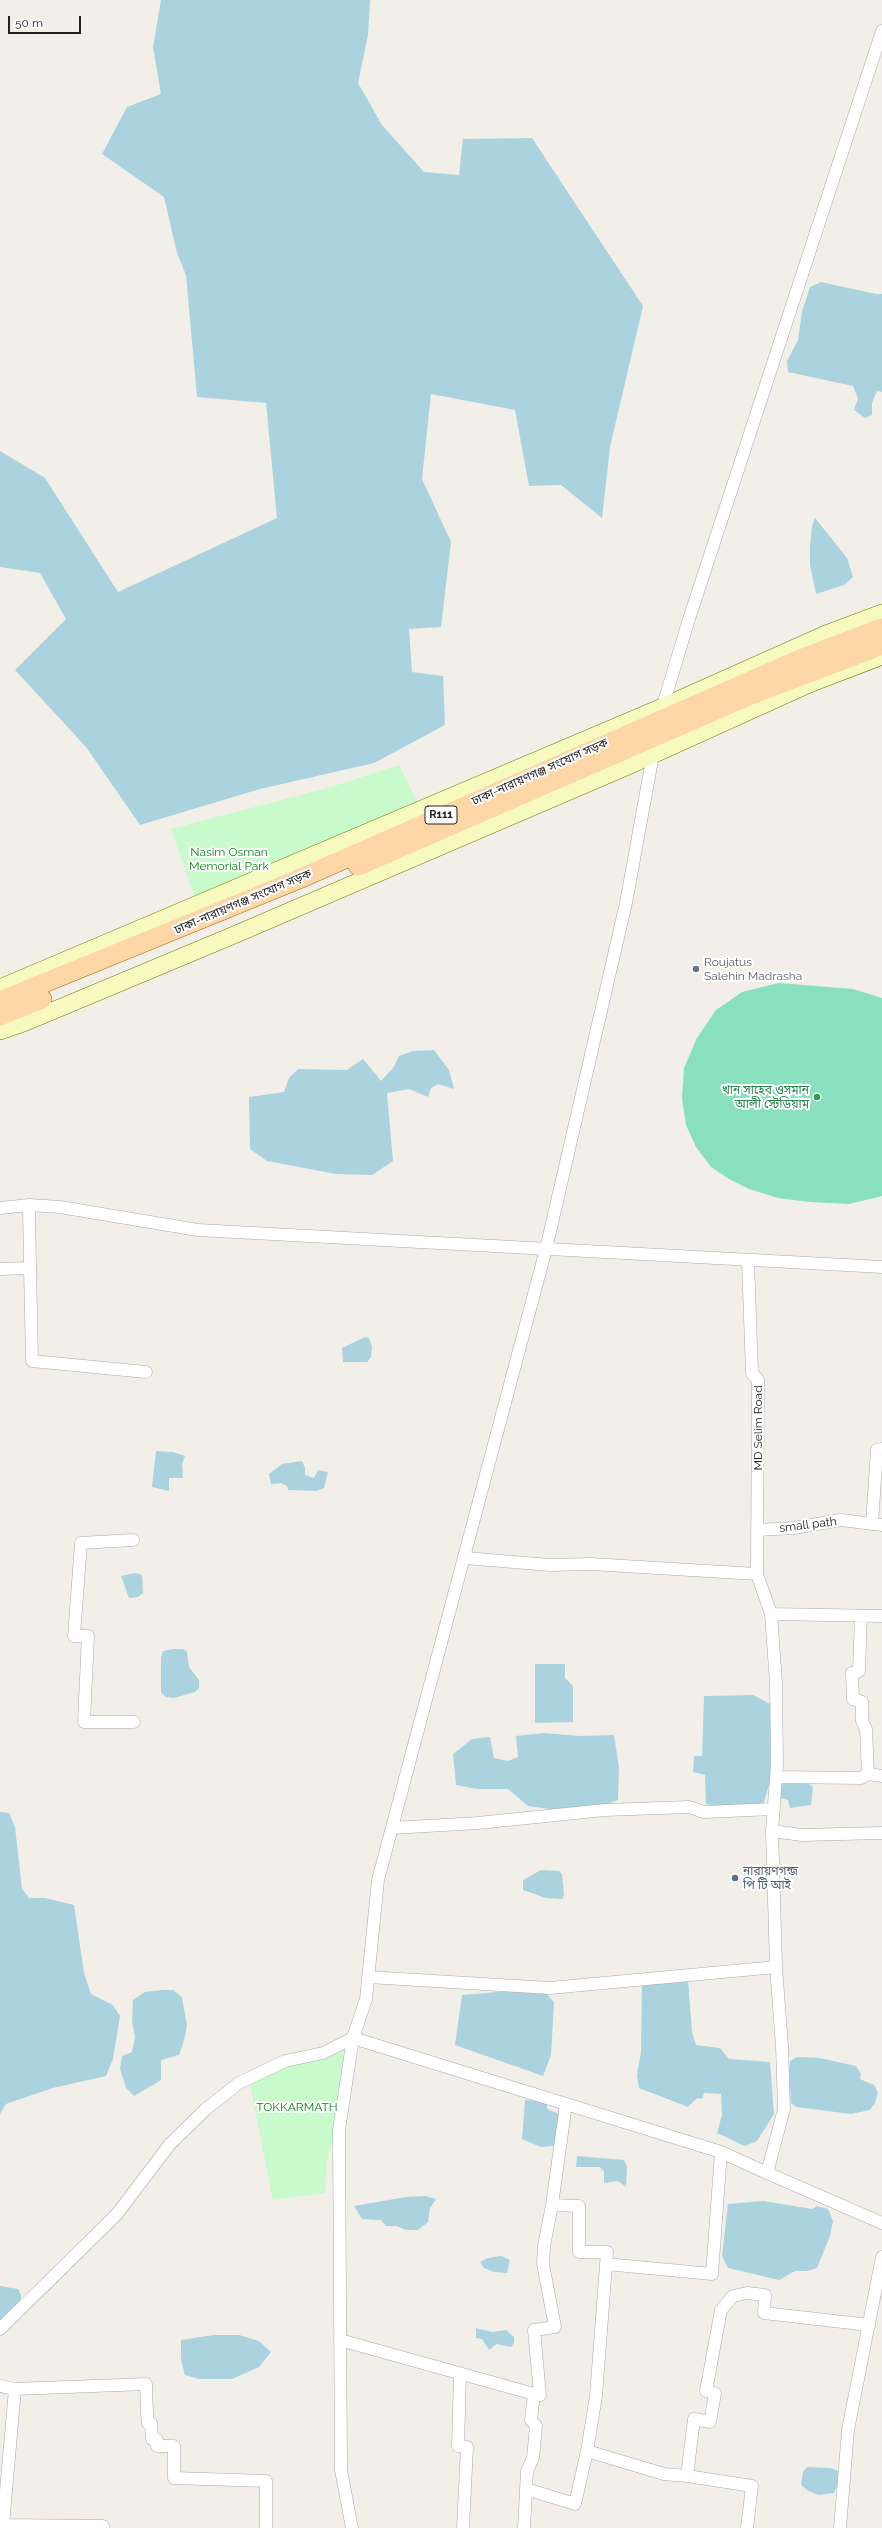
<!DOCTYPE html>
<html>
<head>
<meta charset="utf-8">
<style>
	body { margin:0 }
	#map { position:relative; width:882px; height:2528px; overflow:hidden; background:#f2efe9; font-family:Raleway,sans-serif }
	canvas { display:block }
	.scale { position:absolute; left:8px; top:16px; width:73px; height:18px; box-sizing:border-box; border:2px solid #222; border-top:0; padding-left:5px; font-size:12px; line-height:14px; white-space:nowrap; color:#222; -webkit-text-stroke:3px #fff; paint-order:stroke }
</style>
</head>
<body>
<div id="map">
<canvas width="882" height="2528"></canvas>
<div class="scale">50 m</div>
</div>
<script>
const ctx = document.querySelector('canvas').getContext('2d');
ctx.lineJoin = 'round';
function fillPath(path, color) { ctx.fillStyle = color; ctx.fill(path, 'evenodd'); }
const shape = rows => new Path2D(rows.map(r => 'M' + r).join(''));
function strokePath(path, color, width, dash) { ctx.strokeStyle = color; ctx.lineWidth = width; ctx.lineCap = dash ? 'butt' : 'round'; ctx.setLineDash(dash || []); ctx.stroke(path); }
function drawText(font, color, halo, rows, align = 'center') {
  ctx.font = font + ' Raleway,"Noto Sans Bengali",sans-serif'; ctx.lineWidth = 4; ctx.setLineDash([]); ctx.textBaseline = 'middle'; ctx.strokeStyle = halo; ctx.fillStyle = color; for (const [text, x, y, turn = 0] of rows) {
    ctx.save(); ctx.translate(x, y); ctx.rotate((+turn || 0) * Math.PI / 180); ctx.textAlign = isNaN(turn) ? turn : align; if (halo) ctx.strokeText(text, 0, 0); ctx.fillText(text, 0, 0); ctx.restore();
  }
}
fillPath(shape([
	[399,765,427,821,202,918,171,829,331,787],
	[347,2041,345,2091,327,2161,325,2193,273,2200,249,2079]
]), '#c8facc');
fillPath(shape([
	[779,983,853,989,882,998,882,1196,849,1204,810,1202,778,1198,749,1189,729,1179,711,1167,696,1147,686,1125,682,1099,684,1068,697,1038,716,1010,742,992]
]), '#88e0be');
fillPath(shape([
	[161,0,370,0,368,35,358,83,382,125,424,172,459,175,463,139,532,138,643,306,610,447,602,518,561,485,529,486,515,410,431,394,422,479,451,542,441,627,409,629,412,672,443,676,445,725,374,763,260,789,140,825,86,747,15,670,66,619,40,573,0,567,0,451,45,478,118,592,277,518,266,403,197,397,186,275,177,253,164,197,102,154,127,107,161,94,153,47],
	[821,282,876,294,882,294,882,392,877,391,872,403,872,415,865,418,854,410,858,399,853,386,788,372,787,361,798,340,802,312,810,287],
	[815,518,847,558,853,577,844,585,816,594,810,565,810,546,812,526],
	[434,1050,449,1070,454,1089,438,1084,431,1088,428,1097,409,1089,387,1093,393,1161,372,1175,336,1174,267,1161,250,1149,249,1097,284,1092,289,1078,298,1069,347,1070,363,1059,381,1081,393,1068,399,1056,413,1051],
	[365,1337,369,1338,372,1347,371,1357,367,1362,343,1362,342,1348],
	[156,1451,173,1452,185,1456,182,1464,183,1478,169,1478,169,1491,152,1487],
	[302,1461,305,1468,305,1475,314,1478,318,1470,328,1472,324,1488,317,1491,288,1490,287,1486,281,1483,271,1484,269,1474,282,1464],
	[135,1573,142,1575,143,1593,138,1597,129,1598,121,1576],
	[173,1649,183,1649,187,1652,189,1667,199,1680,199,1688,195,1692,174,1698,166,1697,161,1692,161,1658,163,1651],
	[535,1664,565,1664,565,1678,573,1686,573,1722,535,1723],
	[753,1695,770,1704,771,1777,763,1806,721,1807,706,1804,705,1775,693,1772,694,1756,702,1756,704,1696],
	[544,1733,580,1736,614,1735,619,1767,618,1800,595,1808,564,1811,528,1806,508,1789,477,1789,456,1785,453,1754,472,1739,490,1737,494,1758,508,1761,518,1757,516,1736],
	[780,1780,805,1781,813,1787,811,1805,790,1808,788,1800,780,1798],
	[0,1812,9,1813,15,1827,22,1889,29,1898,45,1898,74,1905,84,1973,91,1994,113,2005,120,2016,113,2059,106,2076,53,2088,6,2104,0,2114],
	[541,1870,559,1871,562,1874,564,1895,562,1899,546,1898,523,1890,523,1880],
	[688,1980,692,2032,696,2045,720,2048,729,2059,770,2062,774,2114,757,2141,745,2146,717,2133,722,2115,721,2094,704,2093,702,2099,697,2098,688,2107,639,2088,637,2075,641,2052,642,1982],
	[162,1990,173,1990,182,1997,187,2026,183,2044,179,2055,161,2060,161,2080,134,2096,126,2088,120,2069,122,2056,132,2052,135,2037,132,2022,133,2000,145,1992],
	[510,1991,545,1992,554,2002,551,2055,543,2076,455,2045,462,1995],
	[797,2057,820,2058,856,2066,861,2074,860,2079,874,2085,878,2093,875,2103,870,2110,851,2114,796,2107,791,2103,789,2073,790,2061],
	[525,2100,547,2102,547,2109,559,2114,554,2146,541,2147,522,2139],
	[577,2156,624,2160,627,2167,626,2187,618,2181,604,2183,604,2172,600,2167,576,2167],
	[426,2196,436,2199,430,2208,428,2222,418,2230,406,2230,397,2226,386,2226,381,2220,362,2219,354,2206,406,2197],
	[763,2201,812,2209,817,2206,828,2209,833,2221,830,2236,817,2268,807,2271,795,2271,779,2280,728,2268,722,2256,728,2204],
	[501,2256,510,2260,507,2273,494,2272,484,2268,480,2262,488,2258],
	[0,2286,18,2289,21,2295,21,2300,0,2321],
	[476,2328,492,2332,506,2330,514,2337,514,2343,511,2347,497,2344,489,2350,482,2339,476,2338],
	[214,2335,239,2335,259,2341,271,2352,259,2367,232,2379,199,2379,185,2375,181,2359,181,2340],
	[807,2467,831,2468,838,2471,840,2480,834,2493,819,2495,808,2491,801,2485,803,2472]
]), '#aad3df');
const street = shape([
	[661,712,689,619,882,31],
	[29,1205,60,1207,198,1230,882,1267],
	[0,1208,29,1205,30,1268],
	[748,1261,752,1373,758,1380,757,1574,771,1614,776,1683,777,1764,772,1831,776,1967,782,2046,784,2109,767,2173,882,2223],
	[0,1269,30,1268,32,1361,146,1372],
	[872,1524,877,1450,882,1449],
	[757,1530,794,1528,841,1520,882,1525],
	[133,1540,81,1543,74,1636,88,1636,84,1722,134,1722],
	[465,1558,550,1565,591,1564,757,1574],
	[771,1614,882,1616],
	[861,1616,859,1671,852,1673,853,1699,862,1702,862,1721,866,1729,868,1774],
	[776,1777,861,1778,868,1774,882,1776],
	[392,1828,478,1823,605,1810,689,1807,704,1812,774,1809],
	[772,1831,802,1835,882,1833],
	[368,1977,550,1988,776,1967],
	[552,2205,579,2206,579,2252,607,2252,596,2396,587,2451],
	[606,2264,712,2274,721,2152],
	[0,2329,117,2214,170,2144,206,2109,239,2083,285,2061,323,2053,353,2038,366,1999,378,1880,546,1249,626,903,654,749],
	[340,2340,534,2394,531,2420,536,2426,533,2458,527,2471,524,2528],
	[460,2374,458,2446,467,2447,463,2528],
	[0,2386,15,2389,146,2384,147,2414,148,2423,151,2423,152,2439,157,2440,157,2446,174,2446,174,2478,266,2481,266,2528],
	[15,2389,3,2525,103,2526,103,2528],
	[534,2394,540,2395,534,2330,555,2327,543,2264,544,2246,552,2205,566,2104],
	[526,2489,575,2504,587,2451,664,2474,687,2476],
	[352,2528,341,2470,339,2130,353,2038,721,2152,767,2173],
	[747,2528,752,2486,687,2476,694,2419,710,2422,715,2393,706,2391,721,2310,733,2296,747,2293,765,2295,764,2313,869,2325],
	[840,2528,848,2430,882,2257]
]);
const secondary = shape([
	[0,988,660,708,826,634,882,613],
	[0,1031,26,1022,234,935,628,766,809,684,882,656]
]);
const primary = shape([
	[358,866,746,697,882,645],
	[0,1001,299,879,798,660,882,628],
	[0,1016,42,999]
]);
strokePath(street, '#a9a9a9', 13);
strokePath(secondary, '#707d05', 18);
strokePath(primary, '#a06b00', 20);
strokePath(street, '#fff', 12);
strokePath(secondary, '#f7fabf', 17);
strokePath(primary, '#fcd6a4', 19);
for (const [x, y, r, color] of [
	[696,969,4,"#6b7280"],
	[817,1097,4,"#2e9e5b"],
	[735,1878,4,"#5c6f8a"]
]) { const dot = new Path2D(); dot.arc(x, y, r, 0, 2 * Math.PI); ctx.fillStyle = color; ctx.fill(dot); strokePath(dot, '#fff', 1.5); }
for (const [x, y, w] of [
	[441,815,32]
]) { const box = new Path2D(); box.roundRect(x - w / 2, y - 9, w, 18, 3); ctx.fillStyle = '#fff'; ctx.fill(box); strokePath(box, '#222', 1); }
drawText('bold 11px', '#222', null, [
	["R111",441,815]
]);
drawText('12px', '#222', '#fff', [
	["ঢাকা-নারায়ণগঞ্জ সংযোগ সড়ক",540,772,-24],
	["ঢাকা-নারায়ণগঞ্জ সংযোগ সড়ক",243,902,-23],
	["MD Selim Road",758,1428,-90],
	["small path",808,1525,-7]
]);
drawText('12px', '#0c8416', '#fff', [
	["Nasim Osman",229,852],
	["Memorial Park",229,866],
	["TOKKARMATH",297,2107]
]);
drawText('12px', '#5b616d', '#fff', [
	["Roujatus",704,962],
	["Salehin Madrasha",704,976]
], 'left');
drawText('12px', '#27864d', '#fff', [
	["খান সাহেব ওসমান",809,1090],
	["আলী স্টেডিয়াম",809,1104]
], 'right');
drawText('12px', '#4e5e75', '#fff', [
	["নারায়ণগন্জ",743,1871],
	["পি টি আই",743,1885]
], 'left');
</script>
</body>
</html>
